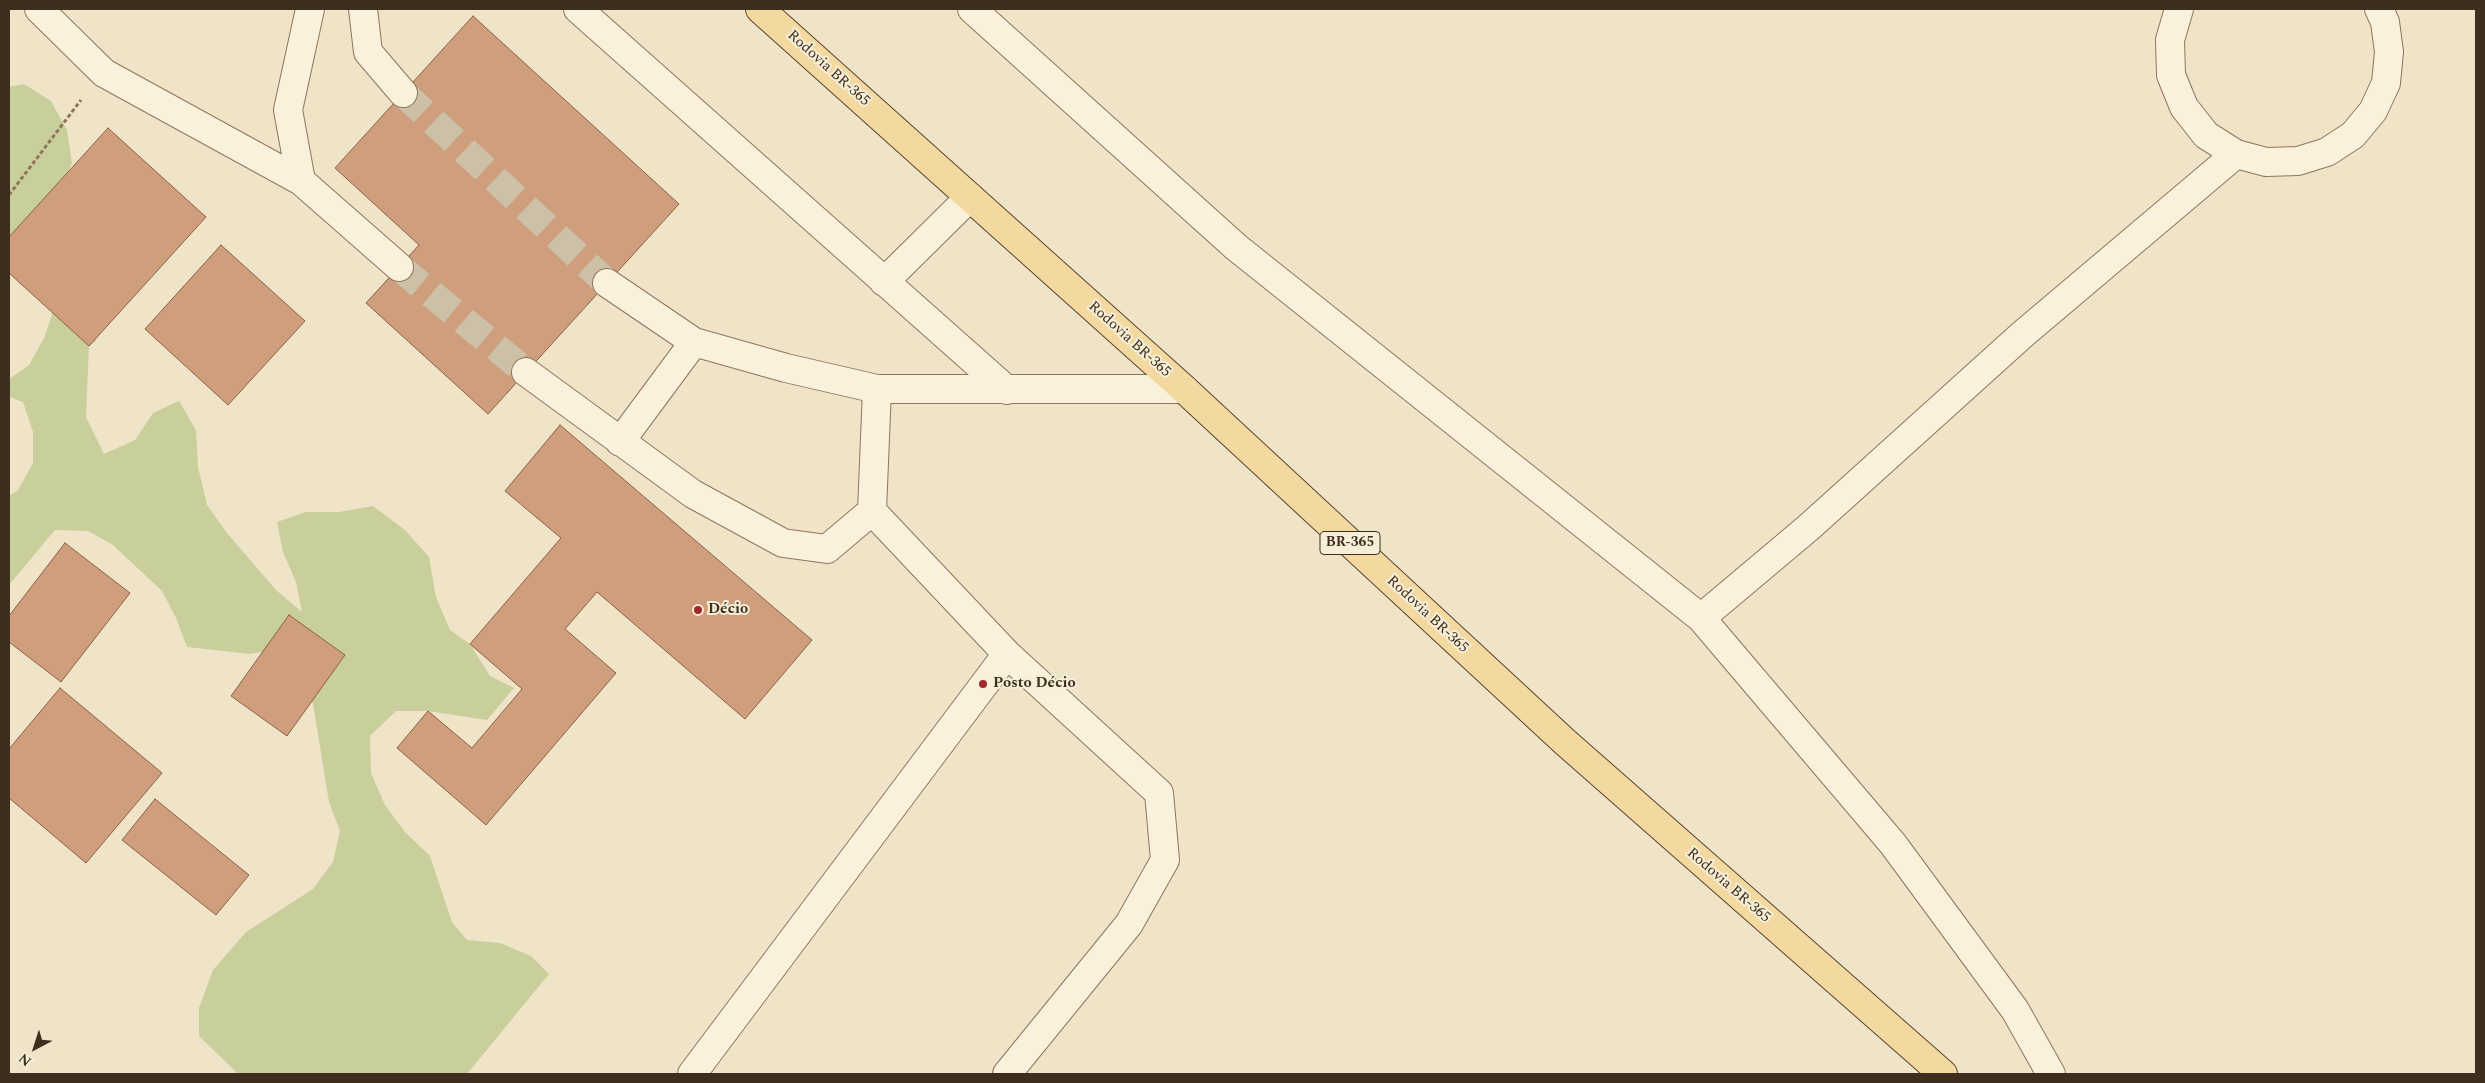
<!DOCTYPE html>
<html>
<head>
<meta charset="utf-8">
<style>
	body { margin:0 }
	#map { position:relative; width:2485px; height:1083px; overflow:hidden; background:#f0e4c8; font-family:Spectral,serif }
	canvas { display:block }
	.frame { position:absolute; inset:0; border:10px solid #3d2e20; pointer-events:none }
	.north { position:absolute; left:10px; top:1023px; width:50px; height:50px; -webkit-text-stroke:4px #f7eed8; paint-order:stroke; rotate:220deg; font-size:14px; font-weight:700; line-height:20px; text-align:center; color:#3d2e20 }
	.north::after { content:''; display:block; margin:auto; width:18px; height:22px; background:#3d2e20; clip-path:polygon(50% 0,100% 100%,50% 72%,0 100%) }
</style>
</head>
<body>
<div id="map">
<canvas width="2485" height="1083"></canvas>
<div class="frame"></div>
<div class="north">N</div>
</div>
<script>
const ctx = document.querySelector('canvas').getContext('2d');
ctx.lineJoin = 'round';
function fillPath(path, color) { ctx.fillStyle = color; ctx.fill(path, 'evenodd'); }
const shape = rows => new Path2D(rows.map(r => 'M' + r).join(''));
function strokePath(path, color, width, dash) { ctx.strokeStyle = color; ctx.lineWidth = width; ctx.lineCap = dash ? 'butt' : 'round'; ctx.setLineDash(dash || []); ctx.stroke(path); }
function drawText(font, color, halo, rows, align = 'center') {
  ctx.font = font + ' Spectral,serif'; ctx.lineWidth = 4; ctx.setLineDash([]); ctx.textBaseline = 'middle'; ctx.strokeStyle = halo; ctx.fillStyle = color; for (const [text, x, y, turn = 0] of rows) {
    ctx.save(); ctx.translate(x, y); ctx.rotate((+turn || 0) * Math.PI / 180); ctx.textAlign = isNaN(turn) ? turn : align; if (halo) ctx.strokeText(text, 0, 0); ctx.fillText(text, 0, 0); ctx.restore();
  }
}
fillPath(shape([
	[24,84,51,101,67,130,72,163,59,195,9,255,9,87],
	[54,309,88,311,96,341,89,346,86,417,104,454,135,440,153,413,179,401,196,430,198,467,207,505,227,533,276,590,302,612,296,582,283,552,277,522,306,512,339,512,373,506,405,530,429,557,436,597,450,630,470,644,490,676,514,688,487,720,428,711,396,711,370,736,371,773,385,805,405,832,430,856,452,922,467,940,500,943,531,956,549,974,467,1074,238,1074,199,1036,199,1008,213,970,246,932,313,889,333,862,340,831,329,802,313,704,303,671,282,648,250,654,187,647,176,618,162,591,113,545,88,531,55,530,9,585,9,496,18,490,33,463,33,432,23,402,9,397,9,379,29,365,44,338]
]), '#c9cf9b');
const building = shape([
	[473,16,679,204,488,414,366,303,419,245,335,168,473,16],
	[108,128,206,217,89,346,9,273,9,237,108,128],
	[221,245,305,321,228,405,145,329,221,245],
	[560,425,812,640,745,719,597,592,565,629,616,673,486,825,397,748,428,711,472,748,522,689,470,644,561,538,505,491,560,425],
	[65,543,130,593,61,682,9,642,9,616,65,543],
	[289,615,345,655,287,736,231,696,289,615],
	[60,688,162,773,86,863,9,798,9,749,60,688],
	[155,799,249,875,216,915,122,840,155,799]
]);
fillPath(building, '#cf9f7d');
strokePath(building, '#8d5f41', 1);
strokePath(shape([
	[403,93,607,283],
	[399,267,526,372]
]), '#ccc0a6', 28, [28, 14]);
const minor = shape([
	[39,9,104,73,301,181],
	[310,9,288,110,301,181,399,267],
	[363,9,368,52,403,93],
	[578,9,1007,390],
	[972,9,1236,247,1701,618,1893,844,2015,1010,2051,1074],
	[2179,9,2170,40,2171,75,2184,107,2206,135,2236,154,2266,162,2298,161,2327,152,2353,135,2373,111,2386,83,2389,52,2385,22,2379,9],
	[884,282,970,197],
	[607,283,694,342,786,368,877,389,1184,389],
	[526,372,693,494,783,543,827,549,872,511,877,389],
	[620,442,694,342],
	[872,511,1007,654,1159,793,1165,860,1129,924,1007,1074],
	[1701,618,1808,528,2023,334,2236,154],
	[692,1074,1007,654]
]);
const major = shape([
	[760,9,1184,389,1565,742,1943,1074]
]);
strokePath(minor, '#8d765c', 30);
strokePath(major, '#5b4430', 30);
strokePath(shape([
	[9,195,81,100]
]), '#8d765c', 3, [4, 2.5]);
strokePath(minor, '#faf1dc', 28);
strokePath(major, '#f3d9a0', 28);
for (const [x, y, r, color] of [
	[698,610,5,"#9e2a2b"],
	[983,684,5,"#9e2a2b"]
]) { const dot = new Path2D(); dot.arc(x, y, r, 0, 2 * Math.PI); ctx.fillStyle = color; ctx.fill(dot); strokePath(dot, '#f7eed8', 2); }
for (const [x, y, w] of [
	[1350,543,60]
]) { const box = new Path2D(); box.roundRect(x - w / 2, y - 11.5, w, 23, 4); ctx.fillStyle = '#f7eed8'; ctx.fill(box); strokePath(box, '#3d2e20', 1); }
drawText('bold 14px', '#3d2e20', null, [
	["BR-365",1350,543]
]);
drawText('15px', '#3d2e20', '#f7eed8', [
	["Rodovia BR-365",828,69,42],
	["Rodovia BR-365",1129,340,42],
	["Rodovia BR-365",1427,615,43],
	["Rodovia BR-365",1728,886,41]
]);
drawText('bold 15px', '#3d2e20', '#f7eed8', [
	["Décio",708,610],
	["Posto Décio",993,684]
], 'left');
</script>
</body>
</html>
